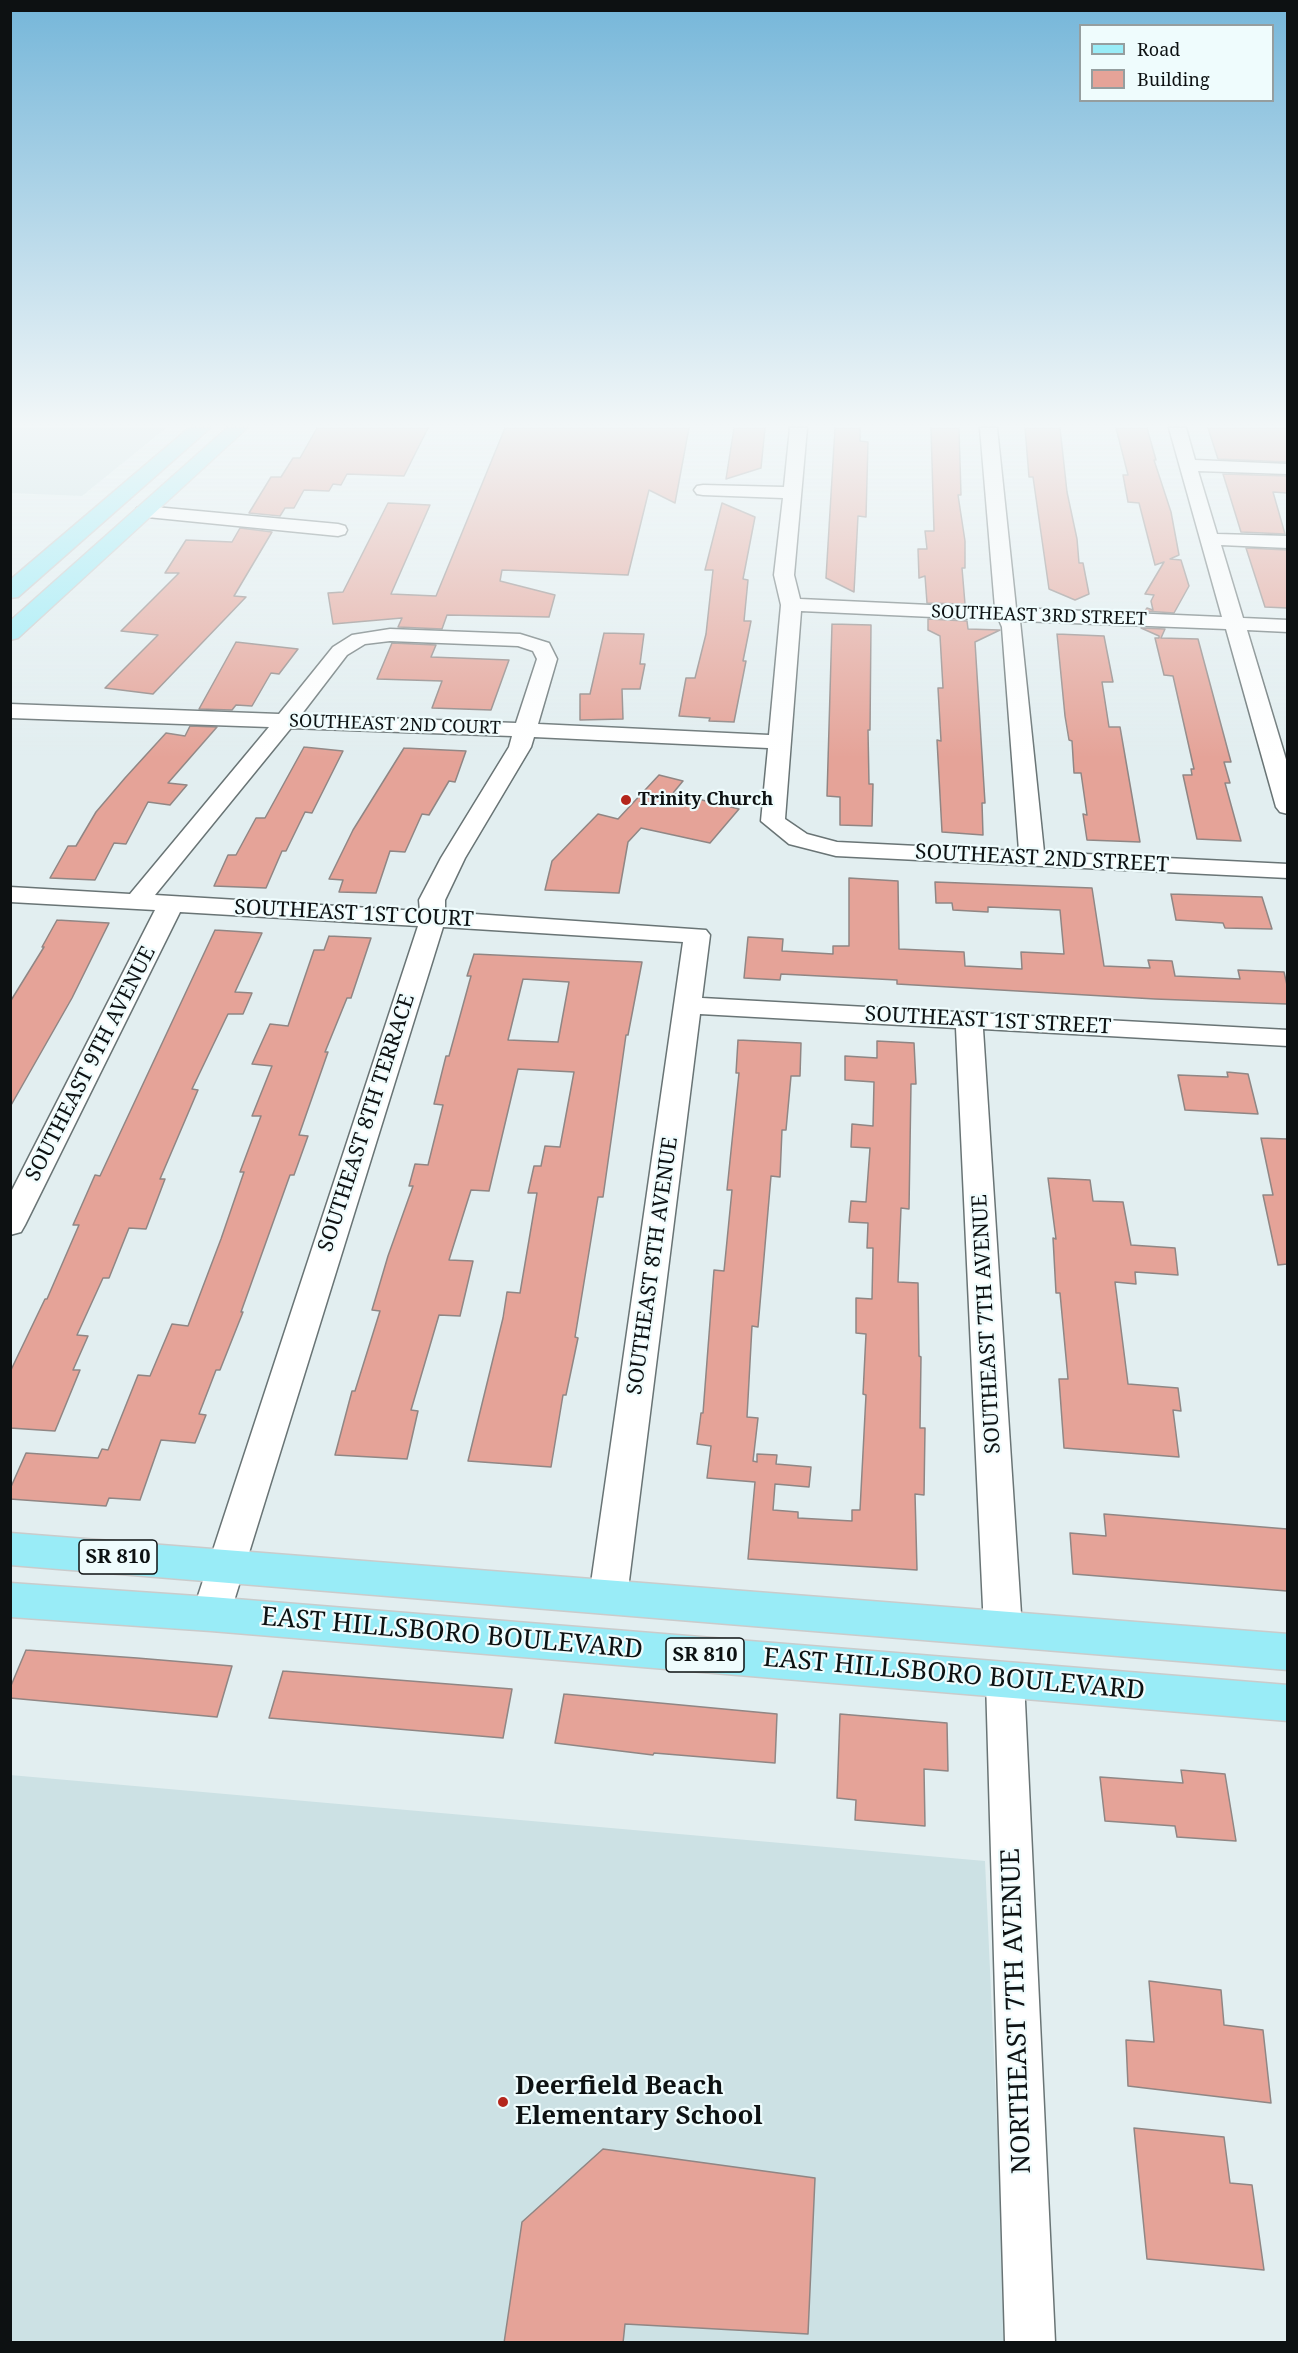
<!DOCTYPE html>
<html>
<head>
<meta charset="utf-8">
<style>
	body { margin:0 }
	#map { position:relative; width:1298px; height:2353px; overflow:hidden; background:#e2eef0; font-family:"Noto Serif",serif }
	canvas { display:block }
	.frame { position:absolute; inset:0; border:12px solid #0d1112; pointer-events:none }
	.legend { position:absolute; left:1079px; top:24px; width:195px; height:78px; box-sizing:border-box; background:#effcfd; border:2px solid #959e9f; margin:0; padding:8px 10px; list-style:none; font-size:18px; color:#0d1112 }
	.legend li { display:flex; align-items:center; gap:12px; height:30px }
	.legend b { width:30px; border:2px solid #959e9f }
</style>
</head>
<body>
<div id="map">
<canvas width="1298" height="2353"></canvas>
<div class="frame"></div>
<ul class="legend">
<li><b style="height:8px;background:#99ecf7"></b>Road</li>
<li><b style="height:16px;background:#e5a398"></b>Building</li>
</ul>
</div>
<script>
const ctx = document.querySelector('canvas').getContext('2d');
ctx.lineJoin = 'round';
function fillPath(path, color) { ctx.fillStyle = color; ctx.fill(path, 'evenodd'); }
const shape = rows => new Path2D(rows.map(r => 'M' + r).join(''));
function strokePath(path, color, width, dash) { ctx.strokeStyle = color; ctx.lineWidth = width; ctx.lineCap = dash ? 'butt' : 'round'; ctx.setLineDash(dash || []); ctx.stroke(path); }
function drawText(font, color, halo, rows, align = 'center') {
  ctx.font = font + ' "Noto Serif",serif'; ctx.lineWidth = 4.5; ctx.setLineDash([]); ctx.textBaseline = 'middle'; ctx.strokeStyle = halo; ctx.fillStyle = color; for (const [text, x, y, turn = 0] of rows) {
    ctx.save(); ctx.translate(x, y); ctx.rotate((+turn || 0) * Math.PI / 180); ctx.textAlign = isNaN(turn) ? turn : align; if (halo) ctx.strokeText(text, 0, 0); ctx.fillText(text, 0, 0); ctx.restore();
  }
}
fillPath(shape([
	[11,428,166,428,82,496,11,493],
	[10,1775,985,1861,1007,2342,11,2342]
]), '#cce1e4');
const building = shape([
	[317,428,428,428,404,476,347,474,341,485,333,484,329,491,304,490,294,508,285,508,280,516,249,513,271,477,281,477,293,458,300,458,317,428],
	[505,428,689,428,675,503,649,490,628,575,502,570,500,581,555,595,549,617,447,615,442,629,398,627,402,618,333,624,328,593,343,592,388,503,430,505,391,594,436,596,505,428],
	[734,428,765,428,761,468,726,479,734,428],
	[835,428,860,428,860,441,868,442,866,517,858,516,854,592,826,578,835,428],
	[931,428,959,428,961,495,958,495,965,541,965,568,962,568,965,604,927,603,925,576,919,578,918,549,927,549,925,531,934,531,931,428],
	[1025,428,1060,428,1067,492,1077,539,1079,563,1083,563,1089,594,1075,600,1049,589,1033,477,1029,477,1025,428],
	[1116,428,1147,428,1156,460,1154,460,1171,512,1179,555,1170,559,1181,560,1189,586,1174,613,1145,611,1147,608,1153,610,1151,601,1154,595,1145,594,1164,562,1155,565,1139,503,1128,502,1123,475,1128,475,1116,428],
	[1208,428,1287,428,1287,462,1218,459,1208,428],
	[1223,474,1287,476,1287,493,1273,492,1285,534,1241,532,1223,474],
	[722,503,755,517,743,579,748,580,744,621,751,621,743,661,746,661,734,722,709,721,710,718,679,716,686,678,695,678,706,634,713,570,705,570,722,503],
	[240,528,272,532,234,596,246,597,153,694,105,688,158,635,121,631,179,573,165,573,186,540,232,542,240,528],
	[1246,548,1287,550,1287,608,1265,607,1246,548],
	[928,619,967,621,968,629,1000,630,975,642,985,803,982,803,983,835,942,832,937,740,941,741,938,688,943,688,940,636,928,630,928,619],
	[832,624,871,625,870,730,868,730,869,784,873,784,872,826,840,825,840,797,827,796,832,624],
	[1141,628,1165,629,1161,638,1198,639,1231,762,1224,762,1230,783,1225,783,1241,841,1197,839,1183,775,1192,775,1191,769,1194,769,1173,676,1164,675,1155,638,1159,638,1159,636,1141,628],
	[604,633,644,634,640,664,645,664,640,689,622,689,623,719,580,720,580,694,590,694,604,633],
	[1057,634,1104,636,1113,682,1102,682,1109,727,1120,727,1140,842,1087,840,1083,814,1087,815,1081,773,1074,773,1072,741,1069,740,1065,716,1057,634],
	[236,642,298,649,279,674,271,673,252,706,236,705,232,710,199,709,236,642],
	[392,643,436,645,431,657,509,660,491,710,432,708,442,681,377,679,392,643],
	[190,726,217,727,168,783,187,785,170,805,148,802,126,844,114,843,95,880,50,878,68,846,76,846,96,812,125,778,166,733,185,736,190,726],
	[304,747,343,751,312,813,305,812,286,851,282,851,266,888,214,886,228,855,236,855,256,818,265,818,304,747],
	[404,748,466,751,455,782,449,781,429,815,422,814,405,852,390,851,376,893,339,892,343,880,329,879,353,830,404,748],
	[659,775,683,781,673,793,739,809,710,843,641,828,628,842,619,893,545,890,552,861,598,814,618,819,659,775],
	[849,878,898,881,899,949,964,952,965,966,1022,969,1021,952,1064,954,1060,910,988,907,988,912,953,910,952,903,936,903,935,882,1092,888,1104,966,1150,968,1148,960,1172,961,1175,976,1240,979,1238,970,1284,972,1287,985,1287,1004,1155,999,897,984,897,980,781,974,780,980,744,978,748,937,783,939,782,951,833,954,833,946,849,946,849,878],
	[1171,894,1262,897,1272,929,1225,928,1223,923,1176,920,1171,894],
	[57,920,109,923,72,998,10,1107,10,1002,44,947,42,947,57,920],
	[215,930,262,933,235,992,252,993,243,1014,228,1014,192,1089,198,1090,160,1179,165,1179,146,1229,129,1228,109,1278,103,1278,77,1335,88,1336,73,1370,80,1370,55,1431,10,1428,10,1372,45,1299,47,1299,79,1225,73,1225,95,1175,100,1176,215,930],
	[329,936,371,938,351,998,347,998,325,1052,328,1052,299,1135,308,1136,294,1175,290,1175,241,1312,243,1312,220,1370,216,1370,199,1414,206,1415,195,1443,161,1440,140,1500,109,1498,106,1506,10,1499,10,1489,26,1453,98,1458,102,1449,108,1450,138,1375,150,1376,172,1324,188,1326,221,1239,244,1172,240,1172,261,1116,252,1116,272,1066,252,1064,270,1024,288,1026,314,950,324,950,329,936],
	[474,954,642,962,628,1035,626,1035,603,1197,598,1197,588,1258,575,1337,578,1338,566,1395,563,1395,551,1467,468,1461,503,1318,507,1292,520,1293,537,1193,528,1193,534,1166,541,1166,545,1146,560,1147,574,1072,518,1069,489,1191,471,1190,449,1260,473,1261,460,1316,439,1315,411,1410,418,1411,407,1459,335,1455,352,1391,355,1391,380,1311,372,1310,388,1256,413,1186,409,1186,415,1164,428,1165,443,1105,434,1104,446,1056,449,1056,471,976,467,976,474,954],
	[523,979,569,982,558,1042,508,1040,523,979],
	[738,1040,801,1043,800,1076,791,1076,786,1130,782,1130,780,1177,771,1176,758,1327,752,1326,747,1417,758,1418,753,1461,757,1462,757,1454,777,1455,776,1464,811,1467,809,1487,775,1484,773,1510,798,1512,798,1518,852,1521,852,1510,860,1510,866,1395,863,1394,866,1334,856,1333,856,1298,872,1299,873,1248,867,1248,868,1223,849,1222,851,1201,866,1202,870,1148,851,1147,852,1124,873,1126,874,1082,845,1080,845,1056,877,1058,877,1041,914,1043,916,1084,911,1084,909,1209,901,1208,898,1282,918,1283,919,1356,921,1357,920,1428,925,1428,924,1495,915,1494,917,1570,748,1559,755,1482,707,1478,711,1446,697,1444,701,1413,703,1413,714,1270,724,1271,732,1190,727,1190,739,1073,736,1073,738,1040],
	[1227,1072,1248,1074,1258,1114,1185,1110,1178,1075,1228,1077,1227,1072],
	[1261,1138,1287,1139,1287,1264,1278,1265,1263,1195,1273,1195,1261,1138],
	[1048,1178,1090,1180,1093,1201,1123,1202,1131,1245,1175,1248,1178,1275,1135,1272,1136,1284,1115,1282,1128,1384,1178,1388,1181,1411,1173,1410,1179,1457,1064,1448,1059,1379,1068,1379,1060,1293,1056,1293,1053,1238,1056,1239,1048,1178],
	[1104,1514,1287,1529,1287,1591,1073,1574,1070,1533,1106,1536,1104,1514],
	[26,1650,137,1658,232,1666,217,1717,10,1698,10,1688,26,1650],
	[283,1671,512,1689,503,1738,269,1718,283,1671],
	[564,1694,777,1714,775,1763,654,1753,653,1755,555,1743,564,1694],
	[840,1714,947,1723,948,1771,924,1769,925,1826,855,1820,856,1800,837,1798,840,1714],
	[1181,1770,1225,1774,1236,1841,1177,1837,1175,1826,1105,1821,1100,1777,1183,1783,1181,1770],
	[1149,1981,1221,1990,1224,2025,1263,2030,1271,2103,1128,2086,1126,2040,1154,2042,1149,1981],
	[1134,2128,1224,2137,1230,2183,1252,2185,1264,2270,1147,2259,1134,2128],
	[603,2149,815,2178,808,2334,625,2324,623,2343,504,2343,522,2222,603,2149]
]);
fillPath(building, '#e5a398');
strokePath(building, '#908684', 1.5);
const minor = shape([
	[790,428,807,428,794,575,800,599,995,608,980,428,997,428,1016,608,1222,617,1169,428,1186,428,1195,460,1288,464,1288,474,1198,471,1217,534,1288,536,1288,548,1221,545,1243,618,1288,620,1288,632,1247,630,1288,766,1288,814,1280,812,1276,807,1226,629,1020,621,1044,852,1288,864,1288,878,836,856,789,844,761,821,768,748,534,737,531,747,465,858,445,900,445,912,706,930,710,935,702,998,1288,1030,1288,1046,983,1029,1022,1629,1016,1640,1003,1645,990,1640,984,1629,956,1028,700,1014,627,1597,621,1608,608,1612,595,1608,589,1597,683,942,443,927,230,1614,224,1625,211,1629,198,1625,192,1614,418,926,180,912,25,1225,21,1232,10,1235,10,1194,155,910,10,902,10,887,130,894,269,727,10,718,10,704,279,714,333,647,352,635,390,629,520,634,549,643,557,659,538,724,769,735,781,605,774,575,783,498,703,495,697,494,694,490,697,486,703,485,784,487,790,428],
	[801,611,999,620,1002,627,1019,851,837,842,807,834,785,819,801,611],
	[390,641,518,646,533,651,537,659,516,723,301,715,347,655,365,644,390,641],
	[291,728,512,736,509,747,441,858,419,900,420,911,155,895,291,728],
	[144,506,338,524,345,526,347,530,345,534,338,536,137,516,135,512,137,508,144,506],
	[1005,1664,1019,1668,1024,1680,1055,2342,1005,2342,986,1680,991,1668,1005,1664]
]);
const primary = shape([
	[189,428,210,428,18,597,10,598,10,580,189,428],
	[227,428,247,428,18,638,10,640,10,621,227,428],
	[10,1533,1288,1634,1288,1670,10,1565,10,1533],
	[10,1583,211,1597,1288,1685,1288,1721,211,1631,10,1617,10,1583]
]);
strokePath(minor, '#697475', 3);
strokePath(primary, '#cacbcb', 3);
fillPath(minor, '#fff');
fillPath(primary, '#99ecf7');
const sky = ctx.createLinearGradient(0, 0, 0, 758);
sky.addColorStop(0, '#75b6d9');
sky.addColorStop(0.56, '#f2f7f8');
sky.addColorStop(1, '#f2f7f800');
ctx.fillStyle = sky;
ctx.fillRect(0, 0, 1298, 758);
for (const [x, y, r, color] of [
	[626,800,6,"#b4261c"],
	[503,2102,6,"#b4261c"]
]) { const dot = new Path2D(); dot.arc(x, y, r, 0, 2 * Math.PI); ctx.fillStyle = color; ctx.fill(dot); strokePath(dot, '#effcfd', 2); }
drawText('18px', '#0d1112', '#effcfd', [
	["SOUTHEAST 3RD STREET",1039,616,2],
	["SOUTHEAST 2ND COURT",395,725,2]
]);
drawText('bold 18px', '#0d1112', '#effcfd', [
	["Trinity Church",638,800]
], 'left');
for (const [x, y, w] of [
	[118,1557,78],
	[705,1655,78]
]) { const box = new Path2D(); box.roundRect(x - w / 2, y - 17, w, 34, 4.5); ctx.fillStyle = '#effcfd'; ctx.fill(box); strokePath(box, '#0d1112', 1.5); }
drawText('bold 20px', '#0d1112', null, [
	["SR 810",118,1557],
	["SR 810",705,1655]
]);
drawText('21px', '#0d1112', '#effcfd', [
	["SOUTHEAST 2ND STREET",1042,859,3],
	["SOUTHEAST 1ST COURT",354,914,3],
	["SOUTHEAST 1ST STREET",988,1021,3],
	["SOUTHEAST 9TH AVENUE",91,1064,-63],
	["SOUTHEAST 8TH TERRACE",367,1123,-72],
	["SOUTHEAST 8TH AVENUE",653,1266,-82],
	["SOUTHEAST 7TH AVENUE",987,1324,-93]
]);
drawText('26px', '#0d1112', '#effcfd', [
	["EAST HILLSBORO BOULEVARD",452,1634,5],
	["EAST HILLSBORO BOULEVARD",954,1675,5],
	["NORTHEAST 7TH AVENUE",1017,2011,-92]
]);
drawText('bold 26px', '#0d1112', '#effcfd', [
	["Deerfield Beach",515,2087],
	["Elementary School",515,2117]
], 'left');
</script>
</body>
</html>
